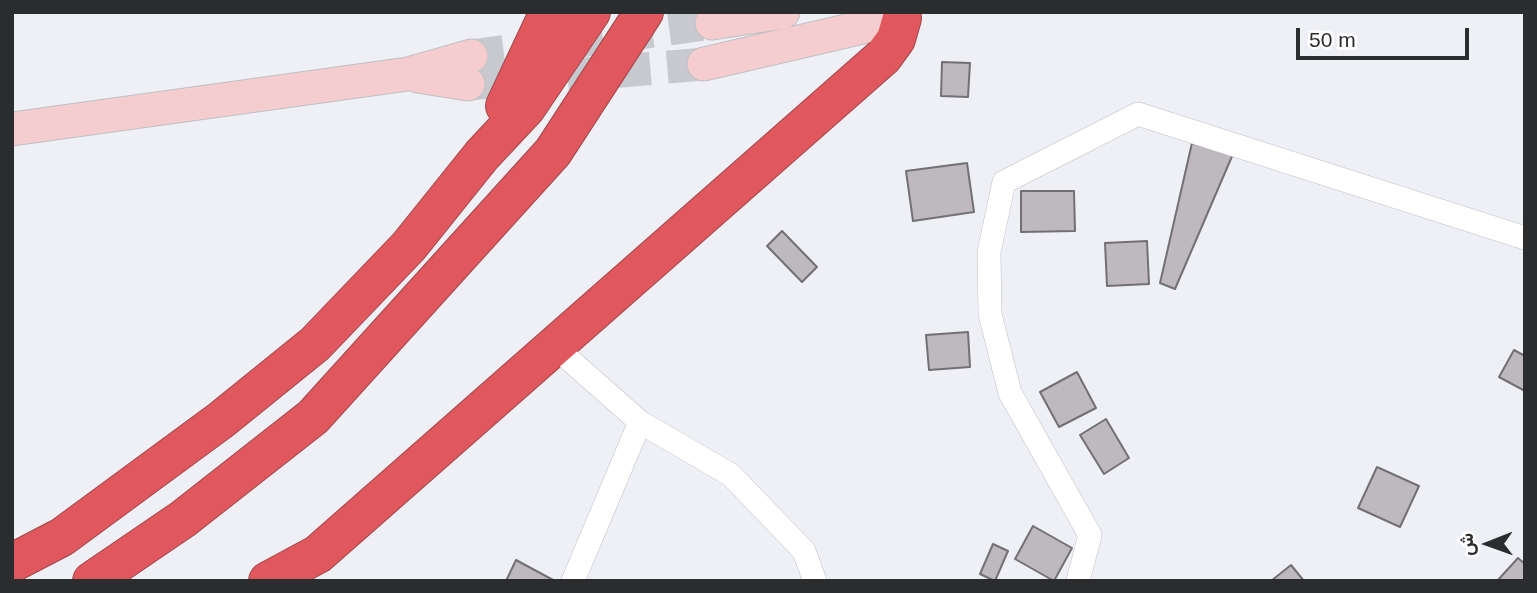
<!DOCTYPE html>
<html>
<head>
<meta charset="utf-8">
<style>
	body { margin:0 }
	#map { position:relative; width:1537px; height:593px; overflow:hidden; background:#eff0f6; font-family:Helvetica,Vazirmatn,sans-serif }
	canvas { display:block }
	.frame { position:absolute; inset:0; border:14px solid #2b2c2e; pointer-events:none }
	.north { position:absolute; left:1453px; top:509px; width:70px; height:70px; -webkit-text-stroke:5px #fff; paint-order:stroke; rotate:269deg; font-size:19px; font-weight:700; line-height:28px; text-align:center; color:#2b2c2e }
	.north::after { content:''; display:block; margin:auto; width:24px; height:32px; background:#2b2c2e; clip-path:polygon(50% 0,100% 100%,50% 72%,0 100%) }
	.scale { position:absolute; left:1296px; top:28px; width:173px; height:32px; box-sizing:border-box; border:4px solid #2b2c2e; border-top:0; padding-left:9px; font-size:21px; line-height:24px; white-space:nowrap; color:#2b2c2e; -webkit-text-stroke:5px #fff; paint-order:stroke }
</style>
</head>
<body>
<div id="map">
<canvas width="1537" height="593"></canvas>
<div class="frame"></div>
<div class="north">ش</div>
<div class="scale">50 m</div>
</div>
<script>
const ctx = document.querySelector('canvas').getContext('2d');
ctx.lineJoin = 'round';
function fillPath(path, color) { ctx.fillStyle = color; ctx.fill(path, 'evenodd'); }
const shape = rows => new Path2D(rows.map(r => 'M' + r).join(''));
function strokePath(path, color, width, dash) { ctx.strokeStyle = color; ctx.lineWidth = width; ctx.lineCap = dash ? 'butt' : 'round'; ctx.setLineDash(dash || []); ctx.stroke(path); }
const building = shape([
	[942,62,970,63,968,97,941,96,942,62],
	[1192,143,1233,154,1175,289,1160,283,1192,143],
	[967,163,974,212,913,221,906,171,967,163],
	[1021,191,1074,191,1075,231,1021,232,1021,191],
	[782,231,817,267,802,282,767,246,782,231],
	[1147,241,1149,284,1107,286,1105,243,1147,241],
	[968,332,970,367,929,370,926,335,968,332],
	[1514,350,1525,356,1525,391,1499,377,1514,350],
	[1077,372,1096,408,1059,427,1040,392,1077,372],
	[1106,419,1129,458,1104,474,1080,435,1106,419],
	[1377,467,1419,486,1400,527,1358,508,1377,467],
	[1033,526,1072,548,1054,581,1015,559,1033,526],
	[993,544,1008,551,995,581,980,574,993,544],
	[1518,558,1525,564,1525,581,1497,581,1518,558],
	[516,560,555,581,506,581,516,560],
	[1291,565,1304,581,1271,581,1291,565]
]);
fillPath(building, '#bdb9be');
strokePath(building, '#737074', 2);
strokePath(shape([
	[471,56,712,23],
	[468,84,704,64]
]), '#c8c9ce', 33, [33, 17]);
const minor = shape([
	[555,347,640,422,731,475,804,551,815,581],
	[573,581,640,422],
	[1078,581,1090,535,1010,393,990,314,989,252,1004,182,1138,114,1525,238]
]);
const secondary = shape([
	[712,23,783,12],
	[704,64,902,18],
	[418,76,468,84],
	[12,129,408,74,471,56]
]);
const motorway = shape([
	[505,106,549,12],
	[12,563,62,537,221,420,315,344,409,246,482,155,526,108,591,12],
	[92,581,183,519,313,417,553,152,644,12],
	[268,581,318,554,883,57,896,39,902,18]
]);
strokePath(minor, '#bfc0c6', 24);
strokePath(secondary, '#bfc0c6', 35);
strokePath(motorway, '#a1484d', 40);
strokePath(minor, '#fff', 23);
strokePath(secondary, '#f6cdce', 33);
strokePath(motorway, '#e0575d', 38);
</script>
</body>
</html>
